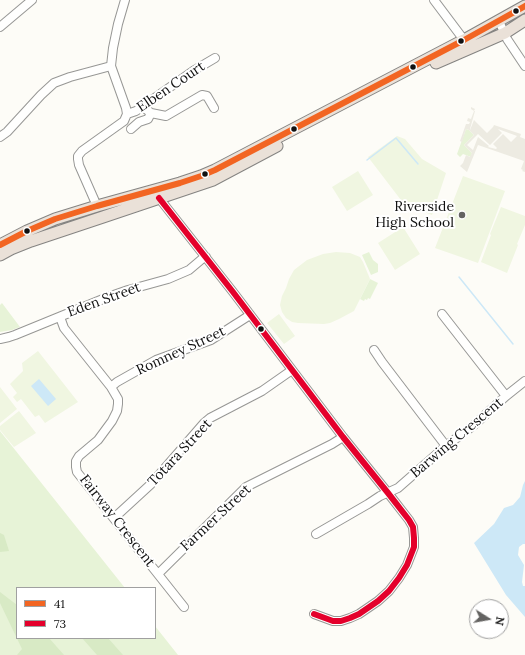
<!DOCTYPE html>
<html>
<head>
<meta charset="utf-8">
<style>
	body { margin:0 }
	#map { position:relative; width:525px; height:655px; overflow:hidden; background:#fdfcf7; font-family:Lora,serif }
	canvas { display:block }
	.legend { position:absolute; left:16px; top:587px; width:140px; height:52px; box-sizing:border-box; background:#fff; border:1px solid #a0a0a0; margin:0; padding:5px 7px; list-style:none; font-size:12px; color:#111 }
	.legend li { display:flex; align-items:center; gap:8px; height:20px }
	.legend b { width:20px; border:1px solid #a0a0a0 }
	.north { position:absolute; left:469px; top:599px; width:40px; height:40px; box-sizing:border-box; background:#fff; border:1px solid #a0a0a0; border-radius:50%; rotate:101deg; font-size:11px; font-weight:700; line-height:16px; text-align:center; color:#111 }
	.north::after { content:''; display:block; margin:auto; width:14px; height:18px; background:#646362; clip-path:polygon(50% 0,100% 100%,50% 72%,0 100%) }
</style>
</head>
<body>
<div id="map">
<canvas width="525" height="655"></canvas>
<ul class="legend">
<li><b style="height:5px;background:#f26522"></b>41</li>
<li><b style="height:5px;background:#e4002b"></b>73</li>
</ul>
<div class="north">N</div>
</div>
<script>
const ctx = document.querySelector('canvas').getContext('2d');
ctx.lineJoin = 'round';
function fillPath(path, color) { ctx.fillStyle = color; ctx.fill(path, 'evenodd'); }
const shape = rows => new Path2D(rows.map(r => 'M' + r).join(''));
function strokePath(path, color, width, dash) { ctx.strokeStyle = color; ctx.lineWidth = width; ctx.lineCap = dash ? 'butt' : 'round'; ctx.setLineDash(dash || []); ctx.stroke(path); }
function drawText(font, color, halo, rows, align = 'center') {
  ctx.font = font + ' Lora,serif'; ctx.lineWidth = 4; ctx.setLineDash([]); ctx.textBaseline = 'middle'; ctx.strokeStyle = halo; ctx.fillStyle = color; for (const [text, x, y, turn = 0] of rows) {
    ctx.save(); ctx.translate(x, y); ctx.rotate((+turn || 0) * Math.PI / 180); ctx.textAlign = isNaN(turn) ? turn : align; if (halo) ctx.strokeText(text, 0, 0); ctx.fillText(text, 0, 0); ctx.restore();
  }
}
fillPath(shape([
	[466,129,469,130,474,135,464,145,472,153,471,157,463,154,460,157,457,154],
	[369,252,373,260,378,264,378,272,371,275,362,255],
	[370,279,378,283,370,299,368,298,367,300,365,299,364,301,360,299],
	[2,303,20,327,12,330,0,332,0,305],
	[0,431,125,588,17,588,17,638,155,638,155,626,178,655,0,655]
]), '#e7f3d7');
fillPath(shape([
	[0,533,4,535,9,551,0,552],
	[0,592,17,605,17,638,49,638,64,655,17,655,22,649,0,603],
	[82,638,108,638,123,655,97,655]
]), '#d8eac5');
fillPath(shape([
	[397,136,405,139,422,159,446,173,432,215,404,204,368,157],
	[358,171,373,195,347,211,332,187],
	[463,176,505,191,478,263,435,248],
	[501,207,525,216,525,225,517,244,518,245,507,273,481,262,491,235,490,234],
	[403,227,420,254,395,270,378,243],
	[336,252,350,253,360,257,363,262,368,274,370,279,354,311,339,319,330,323,324,324,298,323,292,322,286,318,282,312,280,305,282,296,286,288,289,279,294,270,307,260,323,254],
	[279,314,295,336,284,344,267,323],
	[38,351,78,402,45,423,39,415,35,417,21,399,17,402,13,397,17,393,10,384,23,371,22,363],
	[0,387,17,409,0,423],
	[19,411,36,433,14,447,0,430,0,426]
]), '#f0f6e1');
fillPath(shape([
	[471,107,475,109,474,111,475,111,470,129,470,130,474,120,487,133,493,127,494,125,521,134,520,137,525,139,525,172,522,171,523,170,521,169,524,161,478,145,467,172,460,166,463,163,466,155,470,157,472,153,464,145,474,135,469,130,466,129,462,142,460,141,466,124,469,124,470,122,467,121,468,118,471,119,474,111,471,109],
	[498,129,517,136,511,142,503,134,493,144,497,148,496,149,488,147,489,146,478,137,473,150,467,145,478,134,490,145,502,133]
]), '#edebe2');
fillPath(shape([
	[39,379,56,399,48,406,31,386],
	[525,481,525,544,523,544,519,547,518,555,524,565,522,582,523,586,525,586,525,617,506,595,474,543,494,524,504,508,513,505,520,497,523,485]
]), '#cde8f7');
strokePath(shape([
	[367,160,396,138,418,164],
	[459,277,513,344]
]), '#cde8f7', 1.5);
const minor = shape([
	[434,0,464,40],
	[499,21,507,39,525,66],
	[0,27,32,0],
	[111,66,113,48,118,24,125,0],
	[143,107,151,113,166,116,202,95,207,96,214,108],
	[127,114,136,111,193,71,215,58],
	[131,129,139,122,148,119,151,113],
	[0,137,7,132,41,95,54,83,70,77,111,66,126,108,127,114,124,121,82,151,78,156,78,159,79,165,97,206],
	[159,198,233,292,343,437,388,493,409,520,413,527,414,538,414,547,407,565,399,578,389,591,378,601,359,614,350,618,341,621,333,621,314,614],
	[442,314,506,396],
	[60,317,64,328,111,387,118,399,118,404,117,411,112,421,98,440,79,456,76,461,76,467,77,472,184,607],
	[0,339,9,337,15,335,108,297,128,290,168,279,189,270,202,259,206,257],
	[374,350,382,362,446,446],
	[111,387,117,382,156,360,211,340,250,315],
	[114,518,151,484,204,423,210,418,262,391,292,370],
	[316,534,368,504,380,496,398,488,446,446,474,425,506,396,525,381],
	[158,574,246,487,332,444,343,437]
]);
const highway = shape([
	[436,63,505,33,525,20],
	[0,245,27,231,55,219,97,206,180,183,201,176,215,170,464,40,525,6],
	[0,255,11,249,31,241,103,217,213,180,277,146]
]);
strokePath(minor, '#979795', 10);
strokePath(highway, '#858482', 13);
strokePath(minor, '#fffffe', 8);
strokePath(highway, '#eae1d8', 11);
strokePath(shape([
	[0,245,27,231,55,219,97,206,180,183,201,176,215,170,464,40,525,6]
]), '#f26522', 6);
strokePath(shape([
	[159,198,233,292,343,437,388,493,409,520,413,527,414,538,414,547,407,565,399,578,389,591,378,601,359,614,350,618,341,621,333,621,314,614]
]), '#e4002b', 6);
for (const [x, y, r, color] of [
	[516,11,3.5,"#111"],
	[461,41,3.5,"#111"],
	[413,67,3.5,"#111"],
	[294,129,3.5,"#111"],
	[205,174,3.5,"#111"],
	[462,215,4,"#646362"],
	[27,231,3.5,"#111"],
	[261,329,3.5,"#111"]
]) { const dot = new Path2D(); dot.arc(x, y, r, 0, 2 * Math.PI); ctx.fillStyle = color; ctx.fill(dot); strokePath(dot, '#fff', 1.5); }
drawText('14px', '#111', '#fff', [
	["Elben Court",171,87,-34],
	["Eden Street",104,300,-20],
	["Romney Street",181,351,-25],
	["Barwing Crescent",457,438,-40],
	["Totara Street",180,453,-47],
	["Farmer Street",216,518,-43],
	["Fairway Crescent",117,521,52]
]);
drawText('14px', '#111', '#fff', [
	["Riverside",454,207],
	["High School",454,223]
], 'right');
</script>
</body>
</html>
